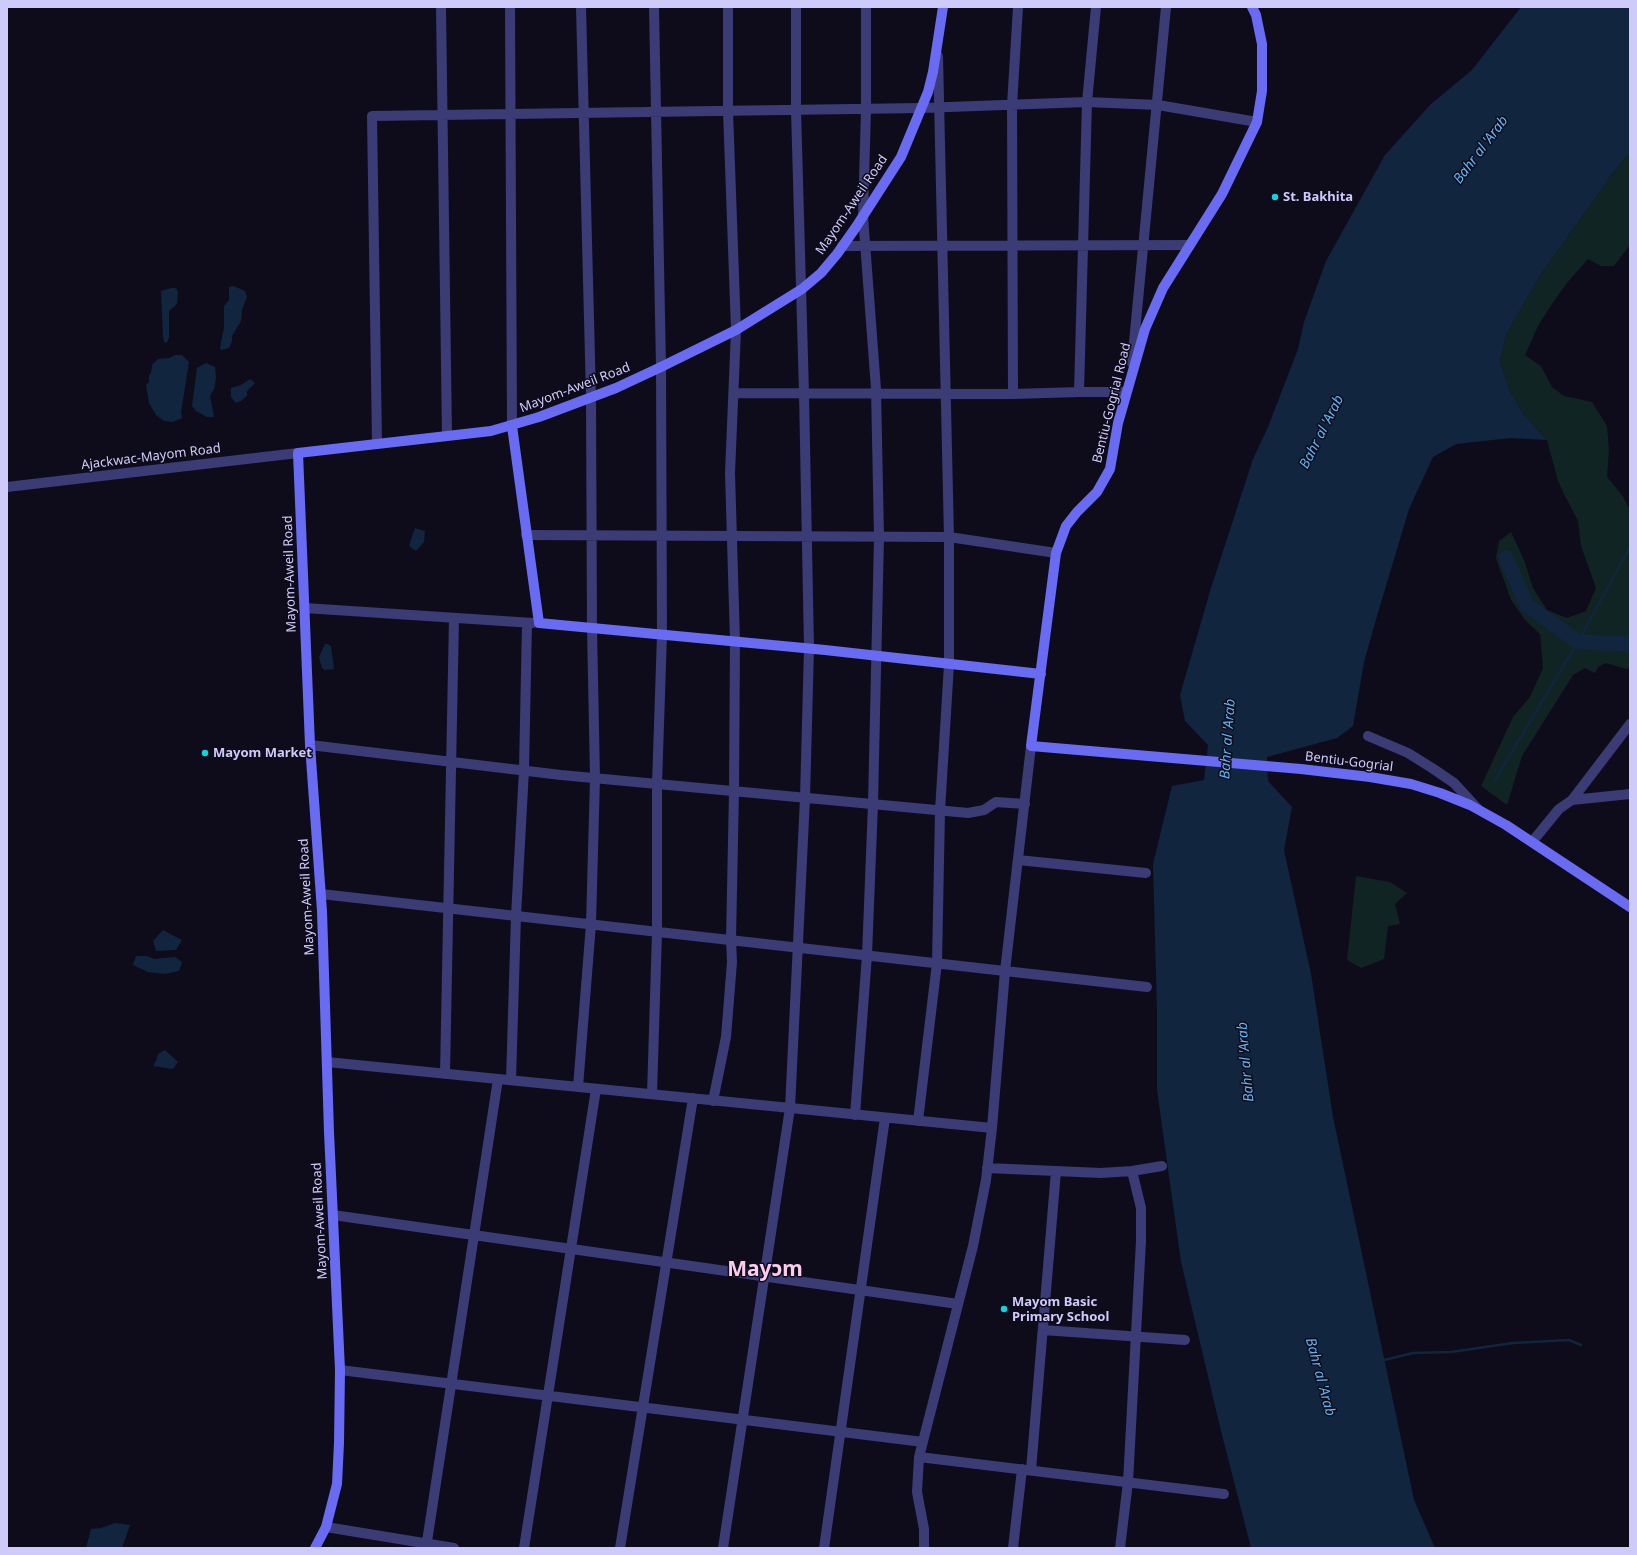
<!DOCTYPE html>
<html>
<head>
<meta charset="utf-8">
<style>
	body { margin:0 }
	#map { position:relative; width:1637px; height:1555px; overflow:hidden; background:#0e0c1b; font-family:"Noto Sans",sans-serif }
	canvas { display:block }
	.frame { position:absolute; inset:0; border:8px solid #cecbfb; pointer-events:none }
</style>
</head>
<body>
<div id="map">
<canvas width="1637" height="1555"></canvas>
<div class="frame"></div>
</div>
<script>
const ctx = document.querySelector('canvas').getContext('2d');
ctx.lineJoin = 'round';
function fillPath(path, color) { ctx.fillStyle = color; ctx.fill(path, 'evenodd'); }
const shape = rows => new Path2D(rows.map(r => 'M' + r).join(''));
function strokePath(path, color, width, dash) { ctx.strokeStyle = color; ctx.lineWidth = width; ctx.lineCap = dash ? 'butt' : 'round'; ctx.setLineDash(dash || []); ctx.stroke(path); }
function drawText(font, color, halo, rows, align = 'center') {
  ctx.font = font + ' "Noto Sans",sans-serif'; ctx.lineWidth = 3; ctx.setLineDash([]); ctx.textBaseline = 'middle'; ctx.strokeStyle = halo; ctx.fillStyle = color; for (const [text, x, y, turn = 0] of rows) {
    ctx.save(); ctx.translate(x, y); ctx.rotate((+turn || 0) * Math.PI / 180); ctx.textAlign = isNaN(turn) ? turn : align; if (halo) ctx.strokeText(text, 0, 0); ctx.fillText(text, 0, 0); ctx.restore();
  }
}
fillPath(shape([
	[1630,152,1630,245,1614,266,1601,266,1588,259,1566,284,1550,307,1538,326,1525,355,1541,366,1552,387,1564,396,1592,402,1607,426,1609,450,1607,477,1622,495,1630,510,1630,667,1626,669,1606,663,1598,667,1595,673,1585,668,1573,675,1522,756,1507,805,1481,786,1513,717,1530,697,1543,668,1540,634,1525,620,1511,600,1496,558,1499,541,1511,532,1524,560,1533,588,1547,610,1567,618,1586,611,1596,588,1581,546,1578,521,1564,494,1558,481,1547,440,1524,415,1509,389,1500,362,1506,335,1539,277,1613,173],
	[1356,876,1390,882,1407,893,1395,904,1400,924,1388,926,1384,959,1361,968,1347,960]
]), '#102423');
fillPath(shape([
	[1521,7,1630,7,1630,152,1613,173,1539,277,1506,335,1500,362,1509,389,1524,415,1547,440,1511,438,1456,444,1433,457,1409,509,1377,616,1364,662,1353,726,1337,738,1267,757,1268,781,1292,807,1284,850,1311,974,1333,1117,1414,1500,1435,1548,1251,1548,1220,1427,1181,1262,1157,1090,1157,1012,1153,864,1172,786,1204,780,1208,745,1185,721,1180,695,1211,588,1253,459,1268,427,1298,349,1304,322,1326,261,1385,155,1431,104,1472,70],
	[234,286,245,291,247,297,242,310,241,321,232,336,232,341,229,348,221,350,220,347,224,328,224,306,229,300,229,287],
	[171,288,176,288,178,292,177,304,169,311,169,337,167,343,164,342,163,337,161,291],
	[175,355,182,355,189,362,181,412,182,418,173,422,164,421,156,415,149,403,146,385,149,382,149,375,151,373,152,365,158,359,169,358],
	[206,363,215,367,216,378,214,389,210,396,214,417,207,417,196,411,192,406,197,368],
	[250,379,255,383,247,391,247,396,241,401,236,403,231,397,231,388,241,385],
	[415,528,425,531,424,542,416,551,409,546],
	[325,644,328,644,331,646,334,669,325,670,322,668,319,657],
	[163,930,182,940,176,950,156,951,153,941],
	[136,956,147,956,154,959,175,957,182,962,179,971,165,974,148,972,133,965],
	[165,1050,178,1062,173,1069,153,1066,156,1061,158,1054],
	[115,1523,130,1525,122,1548,86,1548,91,1529,101,1528]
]), '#11253f');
strokePath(shape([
	[1495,780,1578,642,1630,547],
	[1384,1360,1413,1353,1451,1352,1513,1343,1569,1340,1581,1345]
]), '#11253f', 2.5);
strokePath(shape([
	[1506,558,1527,605,1578,642,1627,644]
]), '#11253f', 15);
strokePath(shape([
	[441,7,447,436],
	[510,7,512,426],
	[842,246,1190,245],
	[1132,363,1166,7],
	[1079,392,1126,392],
	[734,393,1013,394,1079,392,1087,102,1096,7],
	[1013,394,1012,105,1018,7],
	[377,444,372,116,921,108,1087,102,1158,105,1257,122],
	[7,487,298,453],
	[526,535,949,537,1056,553],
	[305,608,533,623],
	[1368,736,1408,753,1432,768,1454,783,1477,808],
	[310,745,561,775,968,813,984,810,996,802,1025,804],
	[1572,800,1630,724],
	[1532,842,1559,809,1572,800,1630,794],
	[1018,860,1146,873],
	[321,894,1147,987],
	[327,1062,992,1128,1005,971,1031,746],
	[445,1074,454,618],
	[511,1080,516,916,524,770,527,623],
	[578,1087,591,924,595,778,592,628,591,397,581,7],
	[652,1094,657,932,657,784,662,635,661,367,654,7],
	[713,1101,726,1037,732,962,731,940,734,791,735,641,730,473,736,330,728,111,728,7],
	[855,1115,867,955,873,804,879,537,876,389,863,216,866,109,866,7],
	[918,1121,937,963,940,811,949,664,949,537,938,56],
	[987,1168,1101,1173,1132,1171,1162,1166],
	[333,1215,958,1304],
	[1043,1330,1185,1340],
	[340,1370,923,1442],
	[919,1457,1224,1494],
	[1031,1470,1056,1171],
	[326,1527,454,1548],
	[426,1548,498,1079],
	[524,1548,596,1089],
	[620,1548,693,1098],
	[723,1548,790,1108,805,798,809,648,804,393,796,110,796,7],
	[824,1548,885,1118],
	[924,1548,924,1529,917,1492,919,1457,973,1246,986,1180,992,1128],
	[1013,1548,1022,1469],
	[1120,1548,1128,1482,1141,1241,1141,1208,1132,1171]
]), '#3b3b76', 10);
strokePath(shape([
	[1252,7,1256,15,1262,44,1262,91,1257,122,1222,194,1163,288,1145,329,1118,423,1110,469,1097,492,1077,512,1066,526,1056,553,1031,746,1301,769,1370,777,1411,784,1440,793,1470,805,1506,825,1630,907],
	[512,426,539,623,825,650,1041,674],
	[315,1548,326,1527,337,1484,339,1443,340,1370,329,1132,322,911,310,745,298,453,491,431,539,417,616,388,661,367,736,330,802,289,821,273,837,254,856,227,901,157,928,92,933,72,943,7]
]), '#6a6bf3', 10);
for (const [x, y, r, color] of [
	[1275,197,4,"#12d2df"],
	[205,753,4,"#12d2df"],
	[1004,1309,4,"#12d2df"]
]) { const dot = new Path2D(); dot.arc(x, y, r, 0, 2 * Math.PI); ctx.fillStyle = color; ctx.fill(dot); strokePath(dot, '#0e0c1b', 1.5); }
drawText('bold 13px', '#cecbfb', '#0e0c1b', [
	["St. Bakhita",1283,197],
	["Mayom Market",213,753],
	["Mayom Basic",1012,1302],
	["Primary School",1012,1317]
], 'left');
drawText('13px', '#cecbfb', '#0e0c1b', [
	["Mayom-Aweil Road",852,205,-56],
	["Mayom-Aweil Road",575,388,-21],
	["Bentiu-Gogrial Road",1112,403,-76],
	["Ajackwac-Mayom Road",151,457,-7],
	["Mayom-Aweil Road",290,574,-92],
	["Bentiu-Gogrial",1349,762,7],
	["Mayom-Aweil Road",307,897,-93],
	["Mayom-Aweil Road",320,1221,-93]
]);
drawText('italic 14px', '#61b4f2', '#0e0c1b', [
	["Bahr al 'Arab",1481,150,-53],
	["Bahr al 'Arab",1322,432,-63],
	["Bahr al 'Arab",1228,739,-86],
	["Bahr al 'Arab",1246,1062,-95],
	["Bahr al 'Arab",1320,1377,75]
]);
drawText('bold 21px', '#fbccec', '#0e0c1b', [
	["Mayɔm",765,1270]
]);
</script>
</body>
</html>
